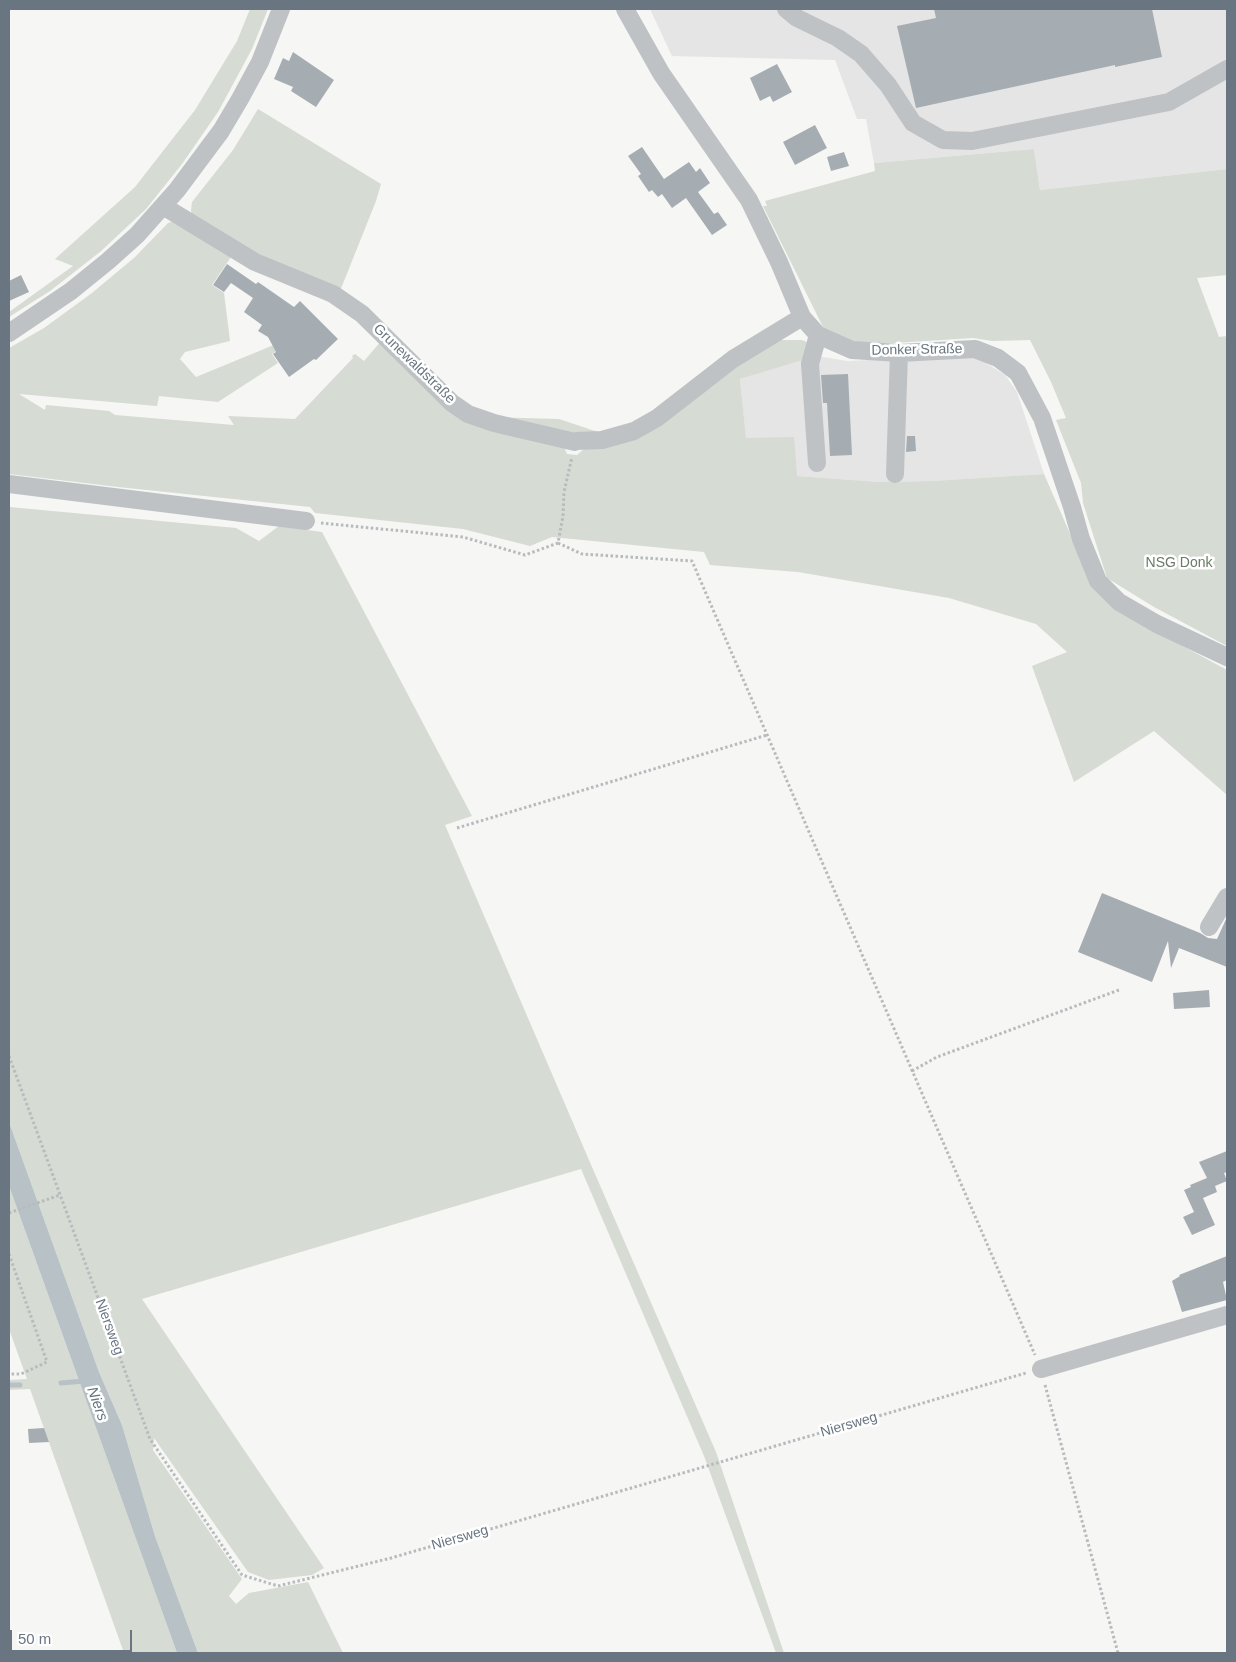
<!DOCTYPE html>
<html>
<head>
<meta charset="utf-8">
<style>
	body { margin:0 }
	#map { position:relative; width:1236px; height:1662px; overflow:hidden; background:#f6f6f4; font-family:Arial,sans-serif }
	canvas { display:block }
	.frame { position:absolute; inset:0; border:10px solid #697682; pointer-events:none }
	.scale { position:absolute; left:10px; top:1630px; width:122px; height:22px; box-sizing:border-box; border:2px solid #697682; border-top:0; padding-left:6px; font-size:15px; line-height:18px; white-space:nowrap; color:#697682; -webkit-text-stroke:4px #fff; paint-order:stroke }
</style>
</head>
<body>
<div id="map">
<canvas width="1236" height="1662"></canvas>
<div class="frame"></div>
<div class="scale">50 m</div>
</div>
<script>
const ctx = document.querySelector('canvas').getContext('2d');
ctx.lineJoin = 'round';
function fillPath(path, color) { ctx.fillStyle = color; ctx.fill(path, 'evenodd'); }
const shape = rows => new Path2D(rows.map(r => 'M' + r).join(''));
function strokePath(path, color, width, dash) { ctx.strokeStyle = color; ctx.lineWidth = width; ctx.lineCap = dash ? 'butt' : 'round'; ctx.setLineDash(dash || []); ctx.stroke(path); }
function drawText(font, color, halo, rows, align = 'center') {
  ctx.font = font + ' Arial,sans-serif'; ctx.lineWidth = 5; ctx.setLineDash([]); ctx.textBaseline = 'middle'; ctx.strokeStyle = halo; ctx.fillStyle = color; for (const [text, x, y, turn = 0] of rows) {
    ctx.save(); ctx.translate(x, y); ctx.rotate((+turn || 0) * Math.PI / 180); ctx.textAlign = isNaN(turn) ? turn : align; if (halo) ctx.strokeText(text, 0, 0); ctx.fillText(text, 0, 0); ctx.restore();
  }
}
fillPath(shape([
	[650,9,1227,9,1227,169,1040,190,1034,149,874,163,866,119,857,119,835,60,672,56],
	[817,356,847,361,966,356,980,359,1005,375,1017,392,1044,474,932,481,880,482,796,476,746,439,740,379]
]), '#e4e5e4');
fillPath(shape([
	[250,9,268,9,252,49,218,112,182,164,146,209,100,252,50,291,9,317,9,312,73,266,55,259,135,187,195,110,237,41],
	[258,109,381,184,376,201,340,291,393,338,192,218,191,210,192,202,233,150],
	[1034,149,1040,190,1227,169,1227,275,1197,278,1219,337,1227,336,1227,646,1154,607,1107,578,1083,503,1081,483,1056,420,1066,418,1051,382,1030,340,992,341,973,338,863,345,848,342,824,329,763,206,767,206,765,201,875,171,874,163],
	[177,220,233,254,212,285,224,293,230,341,185,352,180,359,196,377,281,342,287,343,272,354,278,363,218,402,159,396,157,406,19,394,45,410,46,405,109,411,115,415,234,425,228,416,295,419,353,358,352,356,355,354,364,361,383,339,445,403,564,447,567,454,577,455,584,449,593,445,778,340,802,340,811,344,817,356,740,379,746,438,794,437,797,476,880,482,932,481,1044,474,1094,589,1146,626,1227,670,1227,795,1154,731,1074,782,1032,666,1067,652,1036,624,949,598,798,572,710,565,704,552,552,537,530,546,463,529,315,513,310,507,118,487,9,474,9,348,44,328,92,293,135,257,168,223],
	[487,417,559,419,607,435,576,437],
	[9,507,236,528,259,541,279,526,322,532,472,816,445,825,592,1167,716,1452,784,1653,776,1653,704,1456,581,1169,142,1299,324,1568,312,1575,269,1580,248,1572,154,1438,153,1450,242,1579,229,1596,236,1604,249,1593,308,1582,343,1653,198,1653,155,1536,122,1425,99,1372,9,1122],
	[9,1186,177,1653,124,1653,30,1389,9,1390,9,1380,27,1379,9,1329]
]), '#d6dbd3');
fillPath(shape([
	[9,1122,99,1372,122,1425,155,1536,198,1653,177,1653,9,1186]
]), '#b8c2c6');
strokePath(shape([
	[61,1383,85,1381],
	[9,1385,20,1385]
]), '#b8c2c6', 5);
fillPath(shape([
	[934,9,1152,9,1162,57,1115,67,1115,65,916,108,897,26,936,18],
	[293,52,334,80,316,107,291,91,293,87,274,79,283,58,289,61],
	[777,64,792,92,773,102,770,96,760,101,750,78],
	[815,125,827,148,795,165,783,142],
	[642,147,664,179,689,162,696,172,700,168,710,183,698,192,714,214,718,212,727,225,712,235,686,198,672,208,662,194,658,197,652,190,649,192,638,176,641,174,628,156],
	[844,152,849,166,831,171,827,157],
	[227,264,256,284,258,282,294,307,300,301,338,339,316,360,314,359,289,377,273,354,276,352,268,337,258,331,262,325,244,312,253,298,231,283,224,292,213,285],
	[21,275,29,292,9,301,9,281],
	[848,374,852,455,830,456,827,403,823,403,821,375],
	[907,436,915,436,916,451,906,452],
	[1102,893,1200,933,1208,938,1217,939,1227,917,1227,967,1179,948,1171,968,1168,941,1152,982,1078,952],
	[1209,990,1210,1007,1174,1009,1173,993],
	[1227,1151,1227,1172,1224,1173,1227,1181,1215,1186,1217,1192,1203,1198,1215,1225,1192,1235,1183,1217,1194,1212,1184,1190,1191,1187,1190,1185,1207,1178,1199,1162],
	[1227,1256,1227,1280,1223,1282,1227,1300,1182,1312,1172,1281,1180,1276,1179,1275],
	[44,1428,49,1442,29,1443,28,1429]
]), '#a6adb2');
strokePath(shape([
	[321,523,463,537,525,555,558,543,563,516,564,492,572,457],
	[558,543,582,554,692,561,1035,1355],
	[457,828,767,735],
	[9,1056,150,1439,242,1575,278,1586,391,1558,1026,1373],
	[912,1071,937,1057,1119,990],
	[9,1213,60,1195],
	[9,1254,47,1362,21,1374,9,1374],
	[1045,1385,1118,1653]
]), '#b8bbbd', 3, [2.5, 2.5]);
strokePath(shape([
	[625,9,661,73,749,200,779,262,802,317,818,335,852,350,899,353,975,349,998,358,1018,373,1042,418,1072,507,1081,539,1098,581,1119,602,1157,624,1227,657],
	[786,9,797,18,838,38,861,54,888,85,913,123,943,140,972,141,1169,102,1227,69],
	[163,206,255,262,333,294,362,314,452,403,468,414,494,423,575,442,576,441,602,440,634,431,657,418,733,359,802,317],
	[9,333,71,291,108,261,137,235,177,190,221,131,240,99,260,62,281,9],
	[817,463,810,364,818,335],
	[895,474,899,353],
	[9,484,306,521],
	[1209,927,1227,897],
	[1041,1369,1227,1315]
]), '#bec2c5', 18);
drawText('14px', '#697682', '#fff', [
	["Donker Straße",917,350,-1],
	["Grunewaldstraße",414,364,44],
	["Niersweg",109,1327,70],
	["Niersweg",849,1425,-16],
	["Niersweg",460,1538,-16]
]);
drawText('14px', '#6a7a67', '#fff', [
	["NSG Donk",1179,563]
]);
drawText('italic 15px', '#64767e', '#fff', [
	["Niers",97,1404,70]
]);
</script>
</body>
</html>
